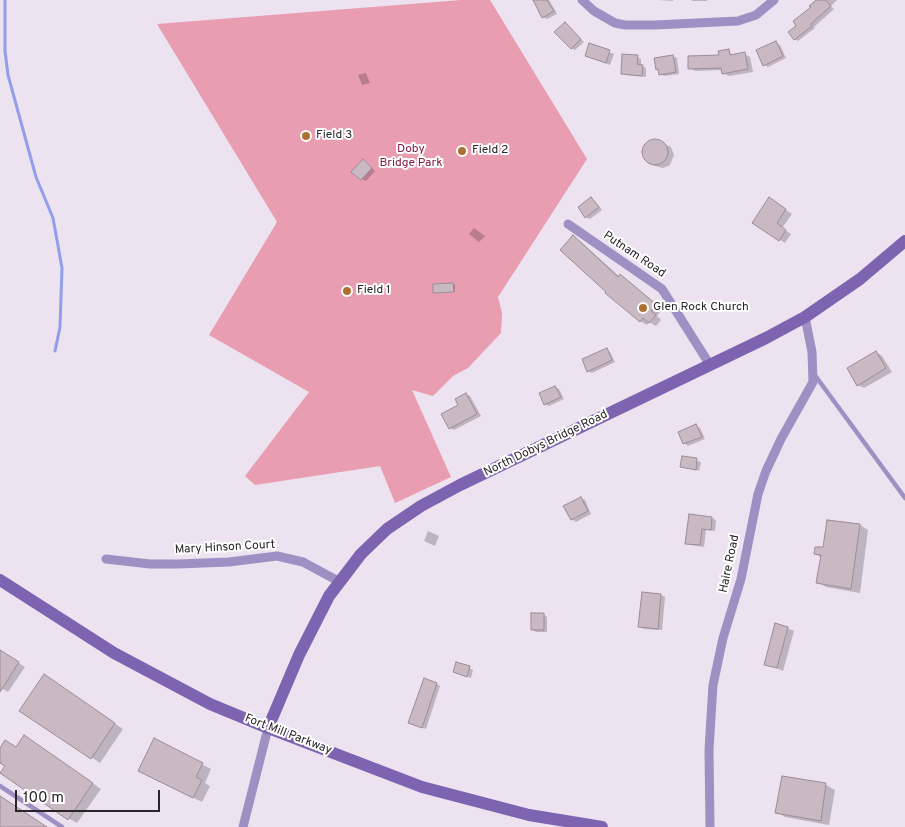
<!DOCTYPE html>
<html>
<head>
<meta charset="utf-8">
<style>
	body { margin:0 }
	#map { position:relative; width:905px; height:827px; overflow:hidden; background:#ede2f0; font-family:Overpass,sans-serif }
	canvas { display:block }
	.scale { position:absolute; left:15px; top:790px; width:145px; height:22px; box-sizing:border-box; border:2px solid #29252a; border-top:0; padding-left:6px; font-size:15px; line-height:18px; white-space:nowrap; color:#29252a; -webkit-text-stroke:4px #fff; paint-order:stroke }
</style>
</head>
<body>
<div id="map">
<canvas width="905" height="827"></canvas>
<div class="scale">100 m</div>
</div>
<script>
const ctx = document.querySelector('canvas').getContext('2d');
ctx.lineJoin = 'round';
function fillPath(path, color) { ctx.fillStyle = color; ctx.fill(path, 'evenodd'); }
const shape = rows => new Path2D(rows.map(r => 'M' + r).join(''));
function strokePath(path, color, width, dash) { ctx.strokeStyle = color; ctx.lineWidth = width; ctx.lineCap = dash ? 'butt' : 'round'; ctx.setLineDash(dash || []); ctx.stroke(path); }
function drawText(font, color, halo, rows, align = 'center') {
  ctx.font = font + ' Overpass,sans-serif'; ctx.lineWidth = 4; ctx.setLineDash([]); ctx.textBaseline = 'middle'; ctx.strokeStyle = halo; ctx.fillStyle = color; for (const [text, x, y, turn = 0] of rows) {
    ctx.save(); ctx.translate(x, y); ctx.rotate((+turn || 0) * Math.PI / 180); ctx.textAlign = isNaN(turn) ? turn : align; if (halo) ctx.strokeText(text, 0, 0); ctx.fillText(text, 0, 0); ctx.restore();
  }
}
fillPath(shape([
	[461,0,490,0,587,159,498,297,502,313,501,333,468,368,453,376,433,396,412,390,451,477,395,503,380,466,255,485,245,476,309,392,209,335,277,222,157,24]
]), '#e89db1');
fillPath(shape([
	[534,0,549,0,557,14,547,19,543,17],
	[658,0,673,0,673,1],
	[691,0,707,0,707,1,693,1],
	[818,0,837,0,831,6,834,9,814,27,815,28,798,41,794,39,798,26],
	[565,23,584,42,575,50,571,48],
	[776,43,780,45,786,58,768,67,764,65],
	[590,45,614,54,610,65,586,56],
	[728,51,734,56,744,54,750,57,753,72,729,76,723,73,723,70,695,71,689,68,720,57],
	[673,56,677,58,679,74,664,76,657,69],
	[637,57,641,59,641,66,646,68,646,77,626,75,622,73],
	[366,73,370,83,362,85,358,75],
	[656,140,671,147,674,155,670,165,663,168,655,166,648,162,644,156,645,145,648,142],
	[367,163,375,171,366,181,362,179],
	[591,198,595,201,602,210,590,219,586,217],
	[776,203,792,214,782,228,791,234,785,243,754,223],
	[474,228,485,236,479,242,469,234],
	[573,237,580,241,620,277,621,276,627,280,662,309,657,316,661,320,656,326,649,322,647,325,640,321,608,292],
	[453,284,455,285,455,292,435,292],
	[606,350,610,352,615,362,592,373,588,371],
	[876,352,882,356,892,372,864,388,858,385],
	[555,387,559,389,564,399,549,406,545,404],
	[466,394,470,396,481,416,454,430,450,428],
	[696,426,700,428,705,439,688,446,684,443],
	[683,457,701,462,699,471,682,466],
	[581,498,585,500,591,514,576,522,572,519],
	[712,518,716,520,715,531,706,530,704,547,691,545,687,543],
	[860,525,868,530,860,593,826,587,818,582,822,558,815,554],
	[428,531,439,536,435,546,424,541],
	[643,593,661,595,665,597,662,630,644,629,640,626],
	[543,614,547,617,547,632,536,632,532,629],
	[787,628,794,631,783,671,766,664],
	[0,651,25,667,8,692,0,687],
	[469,668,473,670,471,678,454,672],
	[53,681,123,729,100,763,21,710],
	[437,684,440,686,426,729,414,725],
	[155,740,211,769,205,783,210,786,202,802,148,776],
	[33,742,101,789,77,823,68,818,0,761,0,750,16,748],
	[783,778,826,785,835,790,829,825,785,817,777,812]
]), '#0003');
strokePath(shape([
	[5,0,5,51,8,75,36,177,53,218,62,268,60,327,55,351]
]), '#929ee9', 3);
const building = shape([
	[533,0,547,0,554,11,542,18,533,0],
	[816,0,825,0,831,6,811,24,812,26,794,40,788,32,796,26,793,21,811,7,809,6,816,0],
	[565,22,581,39,571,49,554,32,565,22],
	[776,41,783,56,763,66,756,50,776,41],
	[589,43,610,50,606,63,585,56,589,43],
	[729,49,730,55,745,52,748,69,722,74,721,68,688,69,688,56,719,55,718,51,729,49],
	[622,54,638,55,637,64,643,65,642,76,621,74,622,54],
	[673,55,676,72,659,75,658,69,656,70,654,58,673,55],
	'642 152a13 13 0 1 1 26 0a13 13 0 1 1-26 0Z',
	[363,159,372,168,361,180,351,172,363,159],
	[591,197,599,207,585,218,578,207,591,197],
	[769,197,786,209,777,223,786,230,779,241,752,223,769,197],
	[573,235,618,277,620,274,657,305,651,311,656,315,649,323,643,318,640,322,605,293,606,292,560,250,573,235],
	[453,283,454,292,433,293,433,284,453,283],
	[607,348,612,360,587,372,582,359,607,348],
	[876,351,886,368,857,386,847,368,876,351],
	[555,386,561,397,544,405,539,393,555,386],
	[466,393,477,414,449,429,441,414,458,405,455,399,466,393],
	[696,424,702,437,683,444,678,432,696,424],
	[682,456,697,458,696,470,680,467,682,456],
	[581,497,588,511,571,520,563,506,581,497],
	[689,514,712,517,711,530,702,529,700,545,685,544,689,514],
	[827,520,860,524,851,589,816,583,821,555,814,554,815,547,823,547,827,520],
	[642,592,661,594,658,629,638,627,642,592],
	[531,613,544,613,544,630,531,630,531,613],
	[775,623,788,627,777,668,764,665,775,623],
	[0,650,19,662,0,692,0,650],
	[456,662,470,666,467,677,453,672,456,662],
	[44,674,115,723,91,759,19,711,44,674],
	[424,678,437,683,422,728,408,723,424,678],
	[24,735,93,783,68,820,0,773,5,766,0,763,0,748,5,740,16,747,24,735],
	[154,738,203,763,196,777,202,780,193,798,138,771,154,738],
	[782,776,826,783,821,821,775,813,782,776],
	[0,796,47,827,0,827,0,796]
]);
fillPath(building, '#c9b9c2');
strokePath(building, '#9b8c95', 1);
strokePath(shape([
	[814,374,905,498],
	[0,786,62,827]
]), '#9f90c3', 4.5);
strokePath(shape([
	[582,0,594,11,615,23,625,25,655,25,738,21,756,15,774,0],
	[568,224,662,289,710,365],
	[106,559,150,564,179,564,229,562,277,556,303,562,340,582],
	[243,827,268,728],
	[710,827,709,750,713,685,723,638,741,579,758,494,766,471,781,439,813,382,812,352,805,317]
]), '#9f90c3', 9);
strokePath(shape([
	[0,580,114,653,210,704,268,728,422,787,529,815,602,827],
	[268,728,299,655,329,596,361,554,387,529,421,506,460,485,766,338,805,317,860,279,905,241]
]), '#7d64b0', 12);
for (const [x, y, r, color] of [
	[306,136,5,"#ab7131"],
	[462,151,5,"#ab7131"],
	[347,291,5,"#ab7131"],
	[643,308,5,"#ab7131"]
]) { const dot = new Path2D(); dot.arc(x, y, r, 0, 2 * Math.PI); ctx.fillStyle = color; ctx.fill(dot); strokePath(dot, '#fff', 2); }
drawText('12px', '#29252a', '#fff', [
	["Field 3",316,136],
	["Field 2",472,151],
	["Field 1",357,291],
	["Glen Rock Church",653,308]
], 'left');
drawText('12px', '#821c45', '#fff', [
	["Doby",411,150],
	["Bridge Park",411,164]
]);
drawText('12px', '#29252a', '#fff', [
	["Putnam Road",634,255,34],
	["North Dobys Bridge Road",546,444,-26],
	["Mary Hinson Court",225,548,-3],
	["Haire Road",730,564,-78],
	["Fort Mill Parkway",288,735,21]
]);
</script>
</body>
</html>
